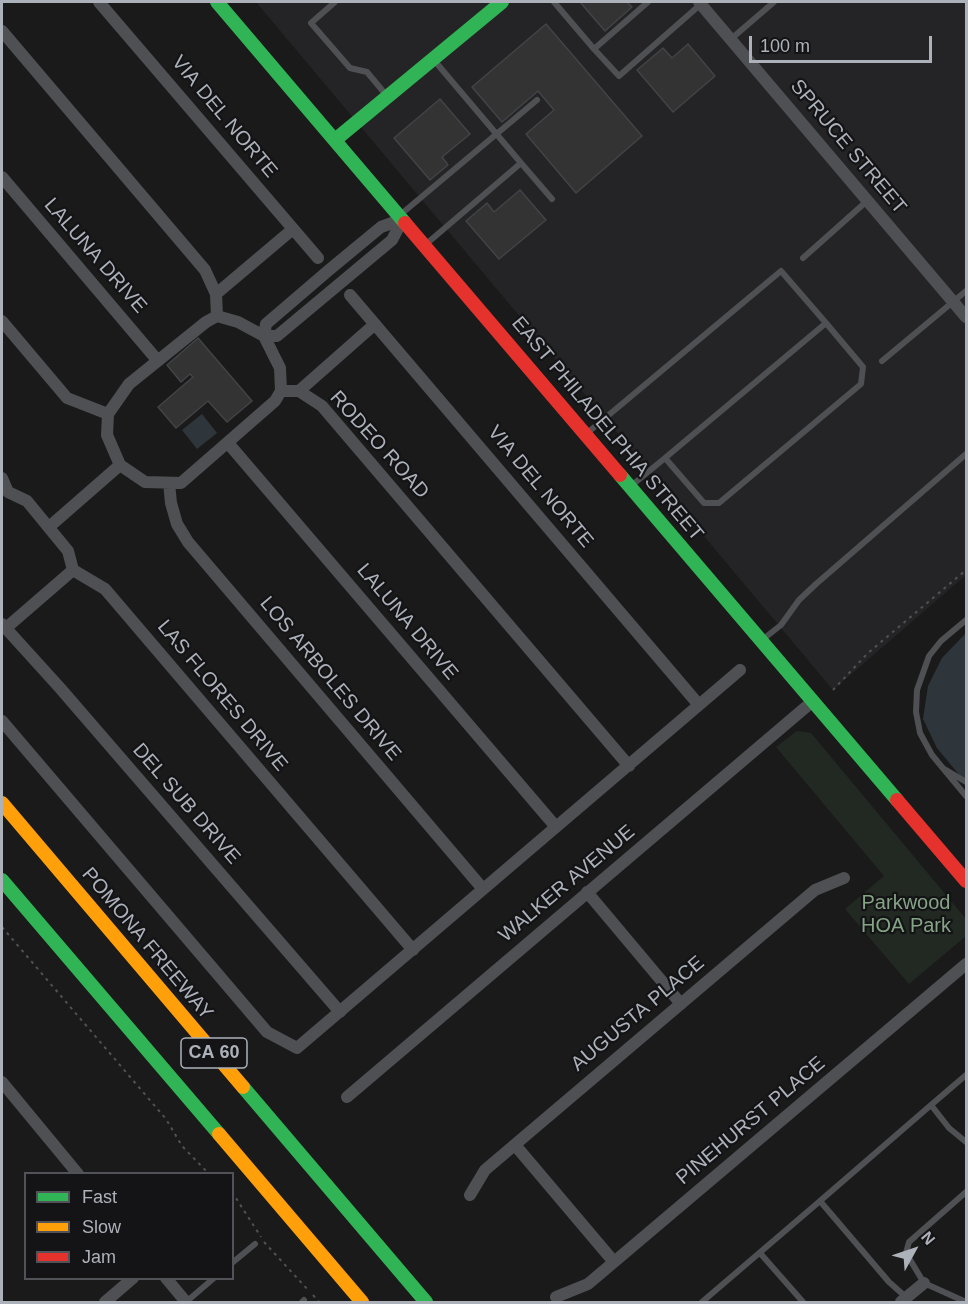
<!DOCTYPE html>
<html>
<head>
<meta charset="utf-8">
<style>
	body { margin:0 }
	#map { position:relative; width:968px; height:1304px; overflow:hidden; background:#1a1a1a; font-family:Helvetica,sans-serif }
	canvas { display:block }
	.frame { position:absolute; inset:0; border:3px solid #acb1ba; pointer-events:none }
	.legend { position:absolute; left:24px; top:1172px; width:210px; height:108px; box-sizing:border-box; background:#141416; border:2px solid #515358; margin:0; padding:8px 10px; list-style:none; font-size:18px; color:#acb1ba }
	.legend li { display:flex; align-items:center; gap:12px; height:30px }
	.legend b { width:30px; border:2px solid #515358 }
	.north { position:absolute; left:884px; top:1220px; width:60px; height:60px; -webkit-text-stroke:4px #141416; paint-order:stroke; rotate:50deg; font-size:16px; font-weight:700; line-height:24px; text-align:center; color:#acb1ba }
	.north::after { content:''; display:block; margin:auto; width:21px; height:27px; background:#acb1ba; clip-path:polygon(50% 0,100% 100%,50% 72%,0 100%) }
	.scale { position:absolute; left:749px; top:36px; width:183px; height:27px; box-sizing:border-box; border:3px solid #acb1ba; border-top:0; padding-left:8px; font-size:18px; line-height:21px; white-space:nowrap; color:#acb1ba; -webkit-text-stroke:4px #141416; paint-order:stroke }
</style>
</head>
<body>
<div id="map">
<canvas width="968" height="1304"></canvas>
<div class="frame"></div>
<ul class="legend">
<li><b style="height:8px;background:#30b455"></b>Fast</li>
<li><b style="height:8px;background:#ff9f0a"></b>Slow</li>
<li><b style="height:8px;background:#e5322d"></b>Jam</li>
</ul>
<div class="north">N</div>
<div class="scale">100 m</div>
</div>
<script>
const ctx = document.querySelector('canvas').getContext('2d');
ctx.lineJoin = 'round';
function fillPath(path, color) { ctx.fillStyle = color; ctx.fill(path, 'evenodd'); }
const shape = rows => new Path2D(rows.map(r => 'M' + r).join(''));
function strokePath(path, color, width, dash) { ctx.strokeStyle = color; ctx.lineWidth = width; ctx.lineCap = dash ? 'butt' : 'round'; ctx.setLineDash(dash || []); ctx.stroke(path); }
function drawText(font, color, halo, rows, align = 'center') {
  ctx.font = font + ' Helvetica,sans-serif'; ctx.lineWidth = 4.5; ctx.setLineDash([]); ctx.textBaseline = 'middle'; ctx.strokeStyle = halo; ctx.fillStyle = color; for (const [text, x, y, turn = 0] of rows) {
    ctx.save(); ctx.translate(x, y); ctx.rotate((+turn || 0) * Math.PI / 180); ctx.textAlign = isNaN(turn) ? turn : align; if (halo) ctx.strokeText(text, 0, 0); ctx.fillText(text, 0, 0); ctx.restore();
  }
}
fillPath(shape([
	[256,2,966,2,966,575,833,690]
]), '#242426');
fillPath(shape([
	[797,731,811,733,966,919,966,936,909,984,845,909,884,876,776,747]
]), '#222923');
fillPath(shape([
	[202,414,217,433,197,449,182,430],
	[966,633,966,783,937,748,923,719,928,686,942,658]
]), '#2e363c');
const building = shape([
	[580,2,627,2,632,7,605,31,580,2],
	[546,24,642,136,576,193,526,134,554,110,538,91,502,122,472,87,546,24],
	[688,44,715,76,673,112,637,70,663,48,672,58,688,44],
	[440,99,470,134,442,157,448,165,430,180,394,138,440,99],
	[520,190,546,220,499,259,466,221,487,203,494,212,520,190],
	[198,338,252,401,227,422,208,401,176,428,158,407,193,377,190,374,181,382,167,365,198,338]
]);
fillPath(building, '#333334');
strokePath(building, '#424346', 1.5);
strokePath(shape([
	[833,690,868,653,966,570],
	[2,927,166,1119,182,1146,209,1174],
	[232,1192,261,1237],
	[264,1242,309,1291],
	[313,1295,319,1302]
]), '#505154', 2, [3, 4.5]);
strokePath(shape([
	[335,2,311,23,350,68,367,72,387,96],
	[554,2,594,49,648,2],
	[731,39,774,2],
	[594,49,619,76,701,4],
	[521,163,552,199],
	[400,215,537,100],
	[425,245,521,163,433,59],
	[803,258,867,201],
	[882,361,966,291],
	[586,434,781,271,826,323],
	[631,486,665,458,704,503,719,503,861,384,863,367,826,323,665,458],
	[966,620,941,641,929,656,917,690,916,712,920,733,932,755,966,796],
	[762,640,781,625,799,600,816,584,966,454],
	[946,770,966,782],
	[931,1105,966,1075],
	[966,1192,909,1242,906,1253,924,1283,966,1302],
	[760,1253,803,1302],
	[232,1263,255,1244],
	[907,1298,889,1282,820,1201,931,1105,949,1128,966,1142],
	[186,1302,214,1278],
	[302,1302,304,1300],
	[702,1302,820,1201]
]), '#4e5053', 6);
strokePath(shape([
	[99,2,318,258],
	[699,2,966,317],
	[2,31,205,270,216,294,217,316],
	[2,177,158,361],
	[403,219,392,240,277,336,264,336,266,324,329,270,381,227,403,219],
	[216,294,293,229],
	[350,295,699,705],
	[217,316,238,322,264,336,280,368,281,391,275,401,181,483,145,482,120,465,107,435,108,414,129,384,206,322,217,316],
	[2,321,67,398,108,414],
	[281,391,299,391,322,406,629,766],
	[299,391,375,324],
	[228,443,556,827],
	[2,478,8,492,27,501,68,551,73,570,105,589,413,950],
	[169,483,171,503,177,524,188,542,483,889],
	[49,527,120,465],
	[2,624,60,688,340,1012],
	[6,628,73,570],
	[2,721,267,1032,297,1048,740,670],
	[587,892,681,1004],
	[2,1082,78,1174],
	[347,1097,813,701],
	[515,1145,614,1262],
	[470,1195,485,1170,815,890,844,878],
	[166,1278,186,1302],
	[556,1297,588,1284,966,964],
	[105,1302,133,1278],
	[901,1302,924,1283]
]), '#4e5053', 12);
strokePath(shape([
	[217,2,405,223],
	[335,140,502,2],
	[620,475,897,800],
	[2,880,219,1134],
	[243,1087,426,1302]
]), '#30b455', 14);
strokePath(shape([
	[2,803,243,1087],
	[219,1134,362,1302]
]), '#ff9f0a', 14);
strokePath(shape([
	[405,223,620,475],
	[897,800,966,881]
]), '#e5322d', 14);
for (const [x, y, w] of [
	[214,1053,66]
]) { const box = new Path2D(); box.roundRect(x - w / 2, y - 15, w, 30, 4.5); ctx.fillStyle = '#141416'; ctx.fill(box); strokePath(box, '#acb1ba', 1.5); }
drawText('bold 18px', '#acb1ba', null, [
	["CA 60",214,1053]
]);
drawText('20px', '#acb1ba', '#141416', [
	["VIA DEL NORTE",224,117,50],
	["SPRUCE STREET",848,147,50],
	["LALUNA DRIVE",95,256,49],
	["EAST PHILADELPHIA STREET",607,429,50],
	["RODEO ROAD",379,445,48],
	["VIA DEL NORTE",540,487,50],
	["LALUNA DRIVE",407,622,50],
	["LOS ARBOLES DRIVE",330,679,50],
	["LAS FLORES DRIVE",222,696,50],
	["DEL SUB DRIVE",186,804,49],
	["WALKER AVENUE",567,884,-40],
	["POMONA FREEWAY",147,944,50],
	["AUGUSTA PLACE",638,1014,-40],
	["PINEHURST PLACE",751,1121,-40]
]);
drawText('20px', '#85a385', '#141416', [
	["Parkwood",906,903],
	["HOA Park",906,926]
]);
</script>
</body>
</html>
